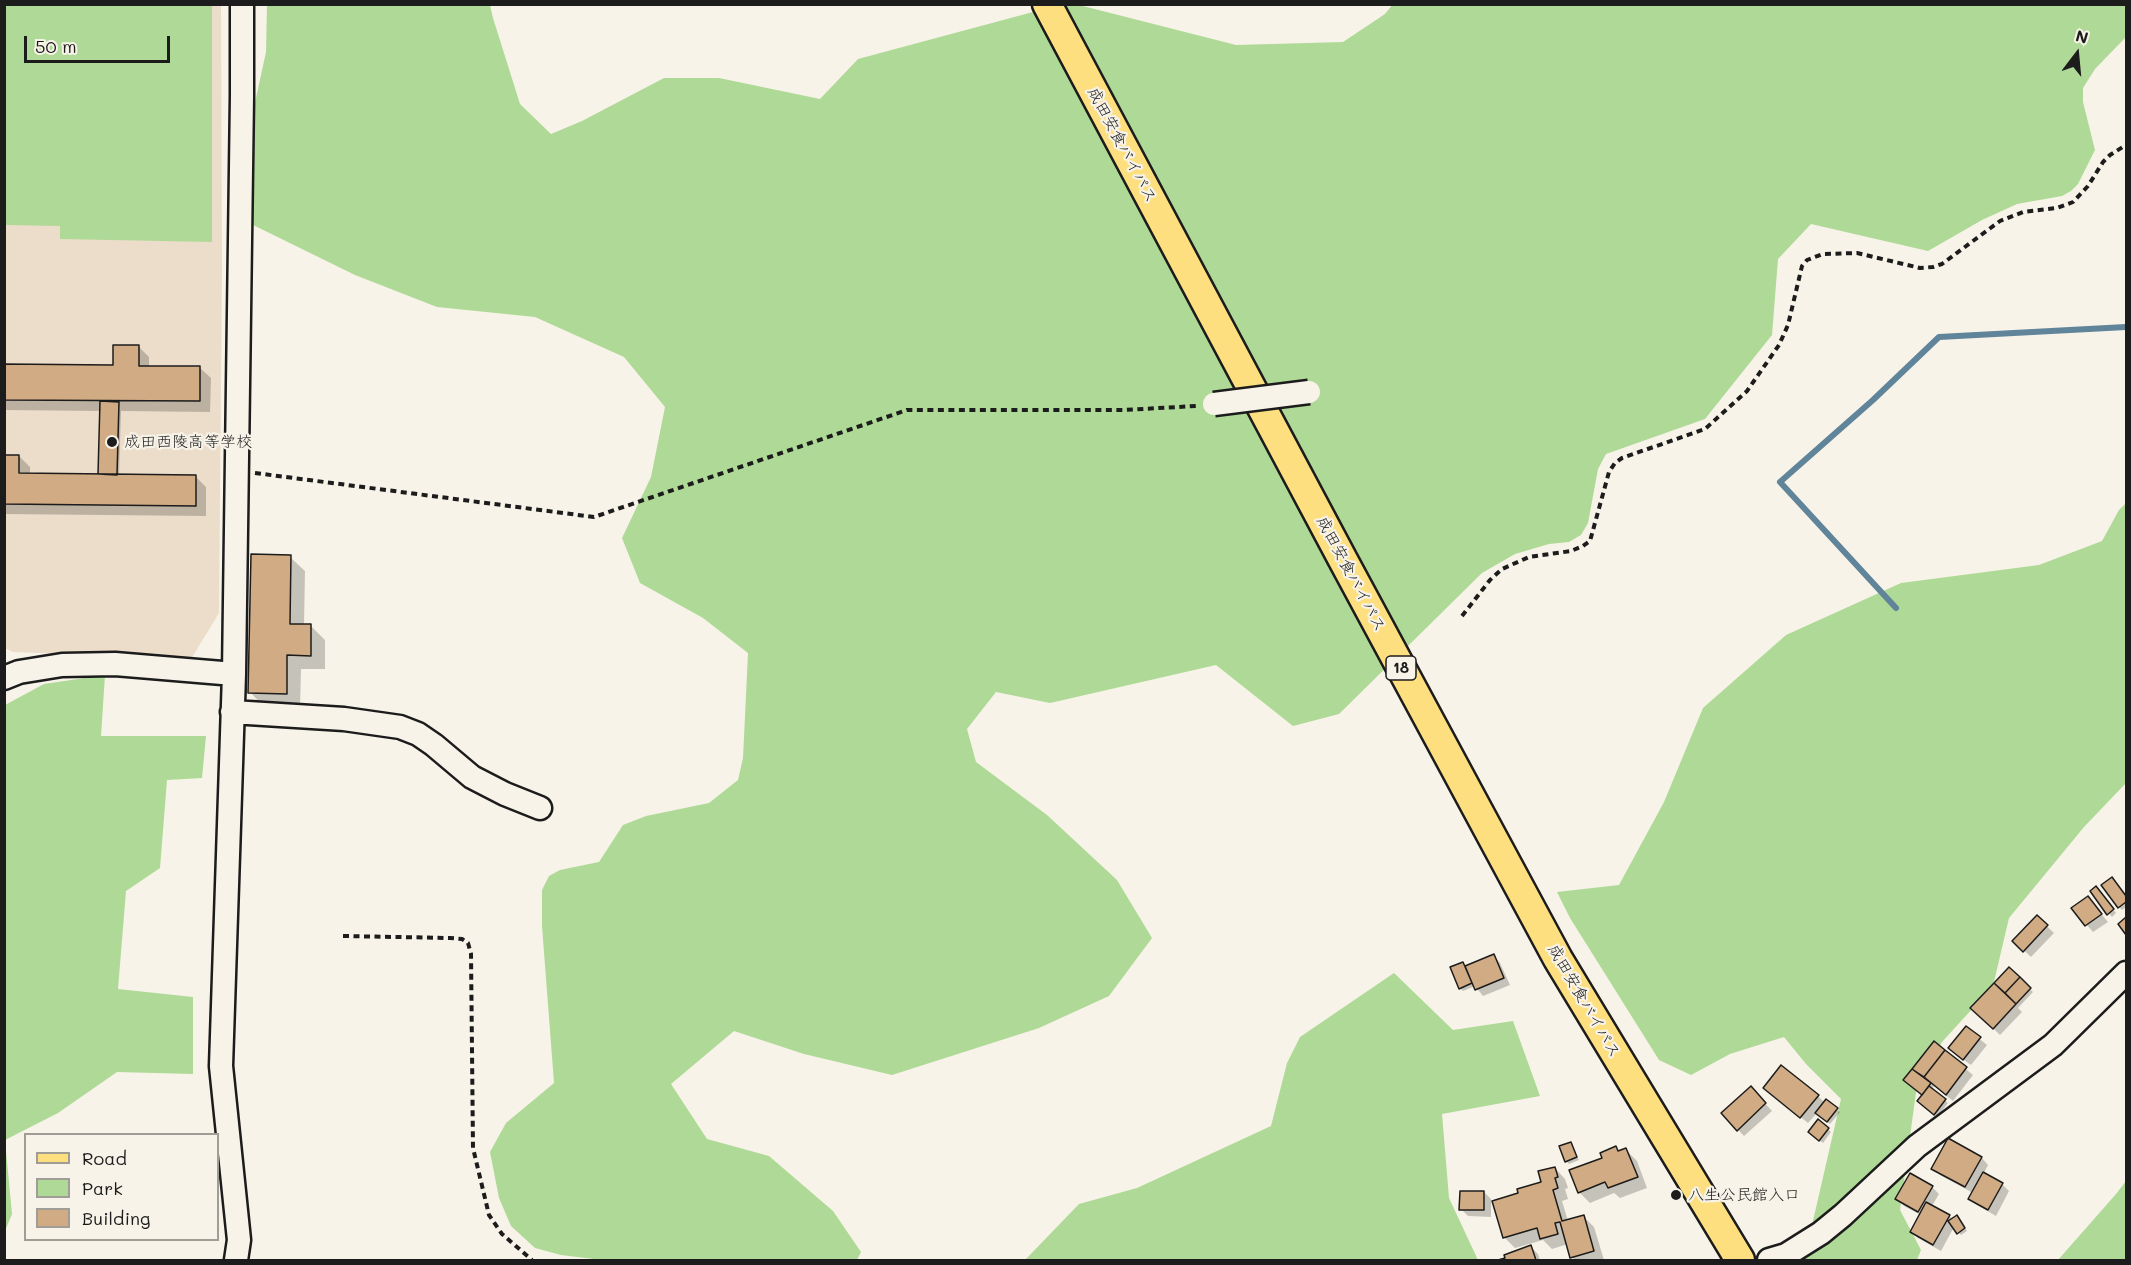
<!DOCTYPE html>
<html>
<head>
<meta charset="utf-8">
<style>
	body { margin:0 }
	#map { position:relative; width:2131px; height:1265px; overflow:hidden; background:#f7f3e8; font-family:Mali,sans-serif }
	canvas { display:block }
	.frame { position:absolute; inset:0; border:6px solid #1c1c1c; pointer-events:none }
	.legend { position:absolute; left:24px; top:1133px; width:195px; height:108px; box-sizing:border-box; background:#f7f3e8; border:2px solid #9f9d96; margin:0; padding:8px 10px; list-style:none; font-size:18px; color:#1c1c1c }
	.legend li { display:flex; align-items:center; gap:12px; height:30px }
	.legend b { width:30px; border:2px solid #9f9d96 }
	.north { position:absolute; left:2047px; top:24px; width:60px; height:60px; -webkit-text-stroke:4px #f7f3e8; paint-order:stroke; rotate:16deg; font-size:16px; font-weight:700; line-height:24px; text-align:center; color:#1c1c1c }
	.north::after { content:''; display:block; margin:auto; width:21px; height:27px; background:#1c1c1c; clip-path:polygon(50% 0,100% 100%,50% 72%,0 100%) }
	.scale { position:absolute; left:24px; top:36px; width:146px; height:27px; box-sizing:border-box; border:3px solid #1c1c1c; border-top:0; padding-left:8px; font-size:18px; line-height:21px; white-space:nowrap; color:#1c1c1c; -webkit-text-stroke:4px #f7f3e8; paint-order:stroke }
</style>
</head>
<body>
<div id="map">
<canvas width="2131" height="1265"></canvas>
<div class="frame"></div>
<ul class="legend">
<li><b style="height:8px;background:#fddf80"></b>Road</li>
<li><b style="height:16px;background:#afd996"></b>Park</li>
<li><b style="height:16px;background:#d1ab83"></b>Building</li>
</ul>
<div class="north">N</div>
<div class="scale">50 m</div>
</div>
<script>
const ctx = document.querySelector('canvas').getContext('2d');
ctx.lineJoin = 'round';
function fillPath(path, color) { ctx.fillStyle = color; ctx.fill(path, 'evenodd'); }
const shape = rows => new Path2D(rows.map(r => 'M' + r).join(''));
function strokePath(path, color, width, dash) { ctx.strokeStyle = color; ctx.lineWidth = width; ctx.lineCap = dash ? 'butt' : 'round'; ctx.setLineDash(dash || []); ctx.stroke(path); }
function drawText(font, color, halo, rows, align = 'center') {
  ctx.font = font + ' Mali,"Klee One",sans-serif'; ctx.lineWidth = 4.5; ctx.setLineDash([]); ctx.textBaseline = 'middle'; ctx.strokeStyle = halo; ctx.fillStyle = color; for (const [text, x, y, turn = 0] of rows) {
    ctx.save(); ctx.translate(x, y); ctx.rotate((+turn || 0) * Math.PI / 180); ctx.textAlign = isNaN(turn) ? turn : align; if (halo) ctx.strokeText(text, 0, 0); ctx.fillText(text, 0, 0); ctx.restore();
  }
}
fillPath(shape([
	[4,5,221,5,222,271,219,613,191,659,13,652,5,648]
]), '#ecddca');
fillPath(shape([
	[5,4,212,5,212,242,60,239,60,226,5,225],
	[1393,4,2126,5,2126,37,2095,69,2083,88,2083,102,2095,150,2078,184,2071,191,2062,196,2017,204,1982,220,1928,251,1811,224,1778,259,1772,335,1705,419,1606,454,1598,469,1588,523,1581,535,1569,542,1549,544,1515,554,1482,573,1339,714,1293,726,1216,665,1050,703,996,692,967,729,976,762,1047,815,1117,880,1152,938,1109,996,1039,1028,892,1075,804,1054,734,1031,671,1084,707,1139,769,1156,833,1211,861,1252,857,1260,602,1260,561,1255,535,1248,511,1226,499,1198,490,1152,506,1123,554,1083,542,926,542,890,549,876,560,870,599,862,623,825,646,816,709,803,738,780,743,758,748,653,703,618,640,583,622,538,651,477,665,407,624,357,535,317,437,307,355,275,249,223,243,158,266,52,267,5,490,5,493,18,520,104,551,134,582,121,664,78,719,78,820,99,858,59,1059,5,1079,5,1236,45,1343,42,1385,14],
	[2126,503,2126,783,2084,827,2009,918,1993,986,1942,1042,1917,1085,1900,1210,1921,1250,1917,1260,1804,1260,1841,1099,1806,1064,1784,1037,1730,1054,1691,1075,1659,1060,1570,918,1557,892,1619,885,1664,802,1703,708,1786,635,1901,583,2039,565,2102,541,2119,510],
	[105,675,101,736,206,736,202,778,167,780,160,868,126,891,118,989,193,997,193,1074,117,1072,58,1113,5,1140,12,1214,5,1231,5,705,44,684],
	[1394,973,1453,1030,1513,1021,1540,1096,1442,1114,1449,1198,1478,1260,1025,1260,1079,1204,1137,1188,1271,1126,1287,1063,1300,1037],
	[2126,1181,2126,1260,2058,1260,2116,1194]
]), '#afd996');
fillPath(shape([
	[139,347,149,357,149,367,200,368,211,378,210,412,121,411,119,476,195,476,206,487,206,516,4,514,4,456,19,456,30,467,30,475,99,475,101,411,4,410,4,365,114,366],
	[290,557,305,571,304,625,311,626,325,640,325,669,301,669,300,708,264,707,250,692],
	[2115,882,2126,897,2126,907,2122,910,2119,907],
	[2092,891,2099,891,2116,913,2112,917],
	[2088,898,2108,922,2093,932,2073,909],
	[2037,917,2054,933,2031,957,2014,941],
	[1494,956,1500,963,1510,985,1483,996,1475,986,1463,991,1460,988,1462,963,1466,967],
	[2009,969,2033,992,2018,1008,2022,1012,2000,1035,1972,1008],
	[1966,1028,1987,1045,1971,1065,1957,1055],
	[1934,1043,1973,1075,1953,1101,1934,1086,1931,1090,1948,1103,1938,1116,1922,1104,1924,1095,1905,1080],
	[1751,1088,1772,1111,1744,1136,1723,1114],
	[1772,1094,1818,1096,1825,1103,1840,1112,1830,1124,1817,1113,1808,1123],
	[1819,1121,1831,1132,1823,1143,1813,1135],
	[1949,1140,1982,1158,1988,1165,1984,1173,2002,1184,2009,1191,1996,1216,1977,1205,1970,1198,1973,1193,1940,1175,1933,1168],
	[1570,1144,1579,1160,1569,1164,1566,1161],
	[1616,1148,1620,1152,1626,1150,1637,1161,1647,1188,1620,1198,1614,1193,1590,1203,1579,1192,1604,1158],
	[1555,1168,1565,1179,1568,1188,1565,1189,1568,1199,1562,1201,1568,1221,1583,1216,1594,1227,1604,1260,1575,1260,1572,1257,1568,1244,1552,1249,1543,1240,1515,1248,1504,1237,1520,1194,1543,1183],
	[1932,1187,1939,1194,1932,1206,1953,1219,1960,1220,1967,1231,1961,1235,1954,1227,1941,1251,1918,1238,1911,1232,1921,1215,1904,1206,1897,1199],
	[1484,1192,1491,1199,1491,1217,1468,1216,1461,1209],
	[1531,1247,1538,1254,1540,1260,1503,1260]
]), '#0003');
strokePath(shape([
	[1896,608,1780,482,1873,400,1939,337,2126,327]
]), '#60849a', 6);
const building = shape([
	[113,345,139,345,139,366,200,366,200,401,4,400,4,364,113,365,113,345],
	[100,401,119,402,117,475,98,474,100,401],
	[4,455,19,455,19,473,196,475,196,506,4,504,4,455],
	[251,554,291,555,290,624,311,624,311,656,287,655,287,694,248,693,251,554],
	[2112,877,2126,896,2126,902,2118,908,2101,885,2112,877],
	[2096,886,2114,909,2107,915,2090,891,2096,886],
	[2088,896,2102,914,2085,926,2071,908,2088,896],
	[2037,915,2048,925,2023,952,2012,941,2037,915],
	[2126,917,2126,935,2118,924,2126,917],
	[1494,954,1504,978,1475,990,1465,966,1494,954],
	[1463,962,1472,983,1459,989,1450,967,1463,962],
	[2009,967,2020,977,2005,993,1994,983,2009,967],
	[2020,977,2031,988,2016,1004,2005,993,2020,977],
	[1994,983,2016,1004,1993,1029,1970,1008,1994,983],
	[1966,1026,1981,1037,1963,1060,1948,1048,1966,1026],
	[1934,1041,1945,1050,1924,1077,1912,1069,1934,1041],
	[1945,1050,1967,1067,1946,1095,1924,1077,1945,1050],
	[1781,1065,1819,1095,1800,1118,1763,1088,1781,1065],
	[1912,1069,1931,1083,1922,1095,1903,1080,1912,1069],
	[1751,1086,1766,1103,1737,1131,1721,1113,1751,1086],
	[1929,1086,1946,1099,1934,1115,1917,1101,1929,1086],
	[1826,1099,1838,1108,1827,1122,1815,1113,1826,1099],
	[1818,1119,1829,1128,1819,1141,1808,1132,1818,1119],
	[1948,1138,1982,1157,1965,1187,1931,1169,1948,1138],
	[1571,1142,1577,1157,1565,1162,1559,1146,1571,1142],
	[1616,1146,1618,1151,1626,1148,1638,1177,1608,1188,1605,1182,1578,1193,1569,1170,1602,1158,1600,1153,1616,1146],
	[1555,1167,1558,1177,1555,1178,1558,1188,1553,1190,1562,1221,1584,1215,1594,1251,1570,1258,1560,1222,1555,1223,1558,1234,1540,1239,1537,1228,1503,1238,1492,1201,1518,1193,1517,1189,1541,1182,1538,1171,1555,1167],
	[1983,1172,2003,1183,1988,1210,1968,1199,1983,1172],
	[1910,1173,1933,1186,1918,1212,1895,1199,1910,1173],
	[1460,1191,1484,1191,1484,1210,1459,1210,1460,1191],
	[1926,1202,1950,1215,1933,1245,1910,1232,1926,1202],
	[1957,1215,1965,1228,1957,1234,1948,1221,1957,1215],
	[1531,1245,1536,1260,1498,1260,1505,1258,1504,1255,1531,1245]
]);
fillPath(building, '#d1ab83');
strokePath(building, '#1c1c1c', 1.5);
const minor = shape([
	[4,678,19,672,62,665,115,664,234,674],
	[232,712,344,719,400,727,418,734,434,745,472,777,505,794,540,808],
	[236,1260,239,1240,221,1066,234,674,242,96,242,4],
	[1769,1260,1786,1255,1821,1233,1843,1215,1917,1146,2053,1045,2126,973]
]);
const major = shape([
	[1047,4,1343,560,1558,959,1740,1260]
]);
strokePath(minor, '#1c1c1c', 27);
strokePath(major, '#1c1c1c', 33);
strokePath(shape([
	[255,473,594,517,907,410,1123,410,1196,406],
	[1462,616,1490,580,1502,569,1529,557,1571,551,1583,546,1590,541,1609,472,1615,463,1622,458,1705,429,1747,391,1779,345,1788,325,1802,266,1807,260,1823,254,1857,253,1920,268,1933,267,1942,264,2000,221,2023,212,2057,208,2073,202,2088,186,2103,162,2110,155,2126,145],
	[343,936,450,938,462,939,468,943,471,954,473,1148,489,1215,502,1234,532,1260]
]), '#1c1c1c', 4, [6, 4.5]);
strokePath(minor, '#f7f3e8', 22);
strokePath(major, '#fddf80', 28);
const minorBridge = shape([
	[1214,404,1309,392]
]);
strokePath(minorBridge, '#1c1c1c', 27, []);
strokePath(minorBridge, '#f7f3e8', 22);
for (const [x, y, r, color] of [
	[112,442,6,"#1c1c1c"],
	[1676,1195,6,"#1c1c1c"]
]) { const dot = new Path2D(); dot.arc(x, y, r, 0, 2 * Math.PI); ctx.fillStyle = color; ctx.fill(dot); strokePath(dot, '#f7f3e8', 2); }
for (const [x, y, w] of [
	[1401,668,30]
]) { const box = new Path2D(); box.roundRect(x - w / 2, y - 12, w, 24, 4.5); ctx.fillStyle = '#f7f3e8'; ctx.fill(box); strokePath(box, '#1c1c1c', 1.5); }
drawText('bold 15px', '#1c1c1c', null, [
	["18",1401,668]
]);
drawText('16px', '#1c1c1c', '#f7f3e8', [
	["成田安食バイパス",1122,145,62],
	["成田安食バイパス",1351,574,62],
	["成田安食バイパス",1584,1001,60]
]);
drawText('16px', '#1c1c1c', '#f7f3e8', [
	["成田西陵高等学校",124,442],
	["八生公民館入口",1688,1195]
], 'left');
</script>
</body>
</html>
